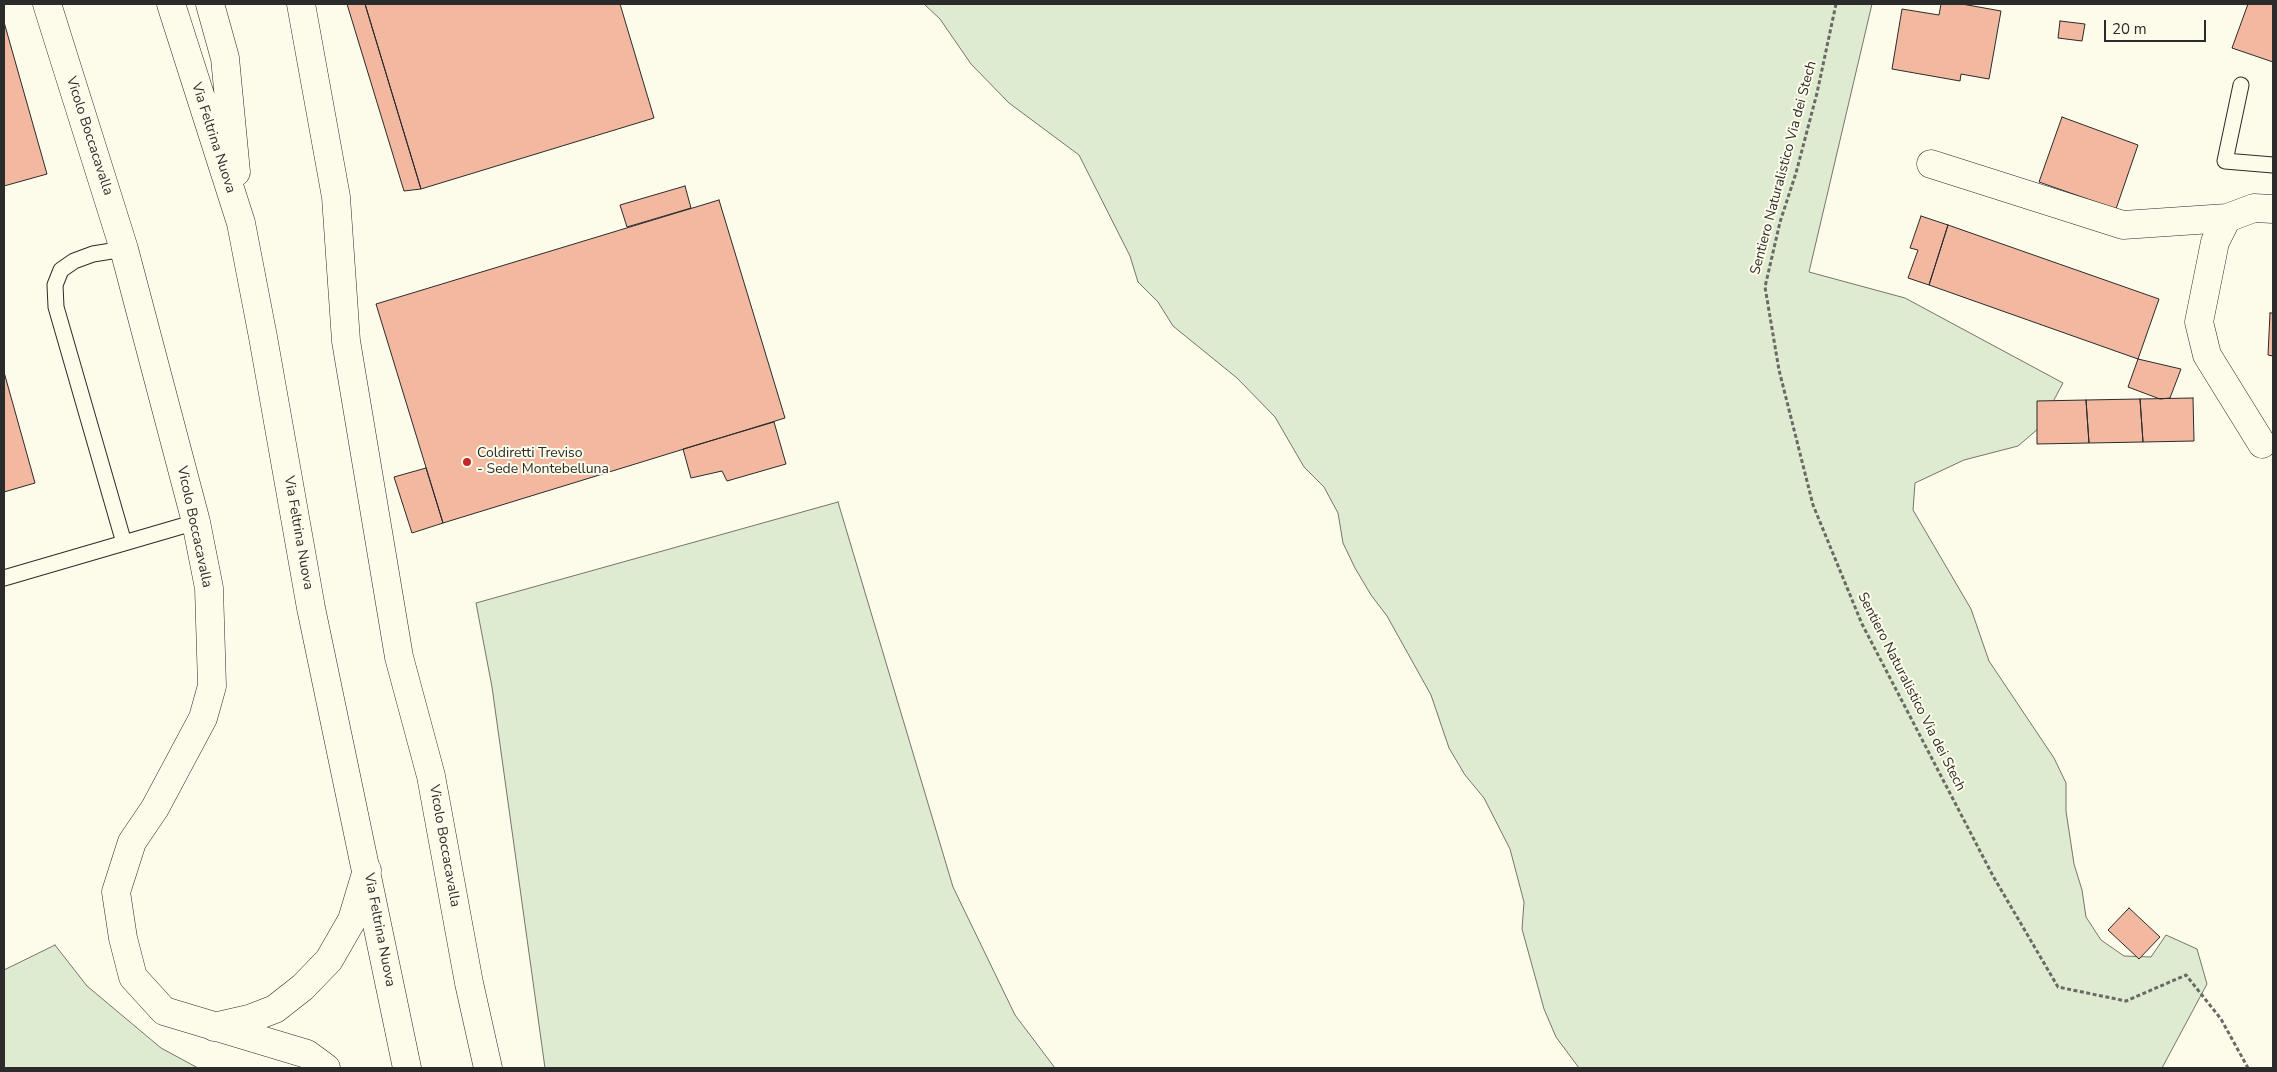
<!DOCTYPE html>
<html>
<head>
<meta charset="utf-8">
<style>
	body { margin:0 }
	#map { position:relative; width:2277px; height:1072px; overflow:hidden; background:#fdfbea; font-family:"Nunito Sans",sans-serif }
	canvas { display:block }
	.frame { position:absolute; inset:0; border:5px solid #2b2b2b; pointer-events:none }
	.scale { position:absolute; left:2104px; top:20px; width:102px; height:22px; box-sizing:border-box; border:2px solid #2b2b2b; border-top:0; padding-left:6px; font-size:15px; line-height:18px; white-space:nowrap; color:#2b2b2b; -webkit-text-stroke:4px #fdfbea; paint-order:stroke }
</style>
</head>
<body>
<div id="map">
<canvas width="2277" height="1072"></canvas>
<div class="frame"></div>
<div class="scale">20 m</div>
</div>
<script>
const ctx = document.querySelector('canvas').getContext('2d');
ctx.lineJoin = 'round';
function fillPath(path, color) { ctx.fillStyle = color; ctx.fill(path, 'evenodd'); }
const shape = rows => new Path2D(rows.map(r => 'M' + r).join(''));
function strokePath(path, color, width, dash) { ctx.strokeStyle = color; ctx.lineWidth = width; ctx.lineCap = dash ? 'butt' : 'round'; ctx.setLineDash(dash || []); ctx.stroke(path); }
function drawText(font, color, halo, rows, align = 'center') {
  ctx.font = font + ' "Nunito Sans",sans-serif'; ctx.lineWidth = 4; ctx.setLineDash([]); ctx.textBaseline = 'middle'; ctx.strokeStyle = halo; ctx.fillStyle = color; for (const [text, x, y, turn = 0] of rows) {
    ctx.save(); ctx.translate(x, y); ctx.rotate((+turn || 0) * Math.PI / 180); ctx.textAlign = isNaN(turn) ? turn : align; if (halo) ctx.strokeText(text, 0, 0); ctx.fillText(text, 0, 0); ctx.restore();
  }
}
const green = shape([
	[924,4,1872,4,1809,272,1905,298,2063,383,2039,428,2018,446,1964,460,1915,483,1913,510,1971,609,1989,661,2054,758,2066,783,2066,811,2074,864,2082,890,2086,917,2101,940,2124,956,2151,957,2166,935,2197,949,2207,984,2162,1068,1579,1068,1556,1037,1544,1009,1522,929,1524,902,1510,849,1484,798,1465,775,1449,748,1431,695,1387,616,1371,595,1355,568,1343,543,1338,513,1324,487,1304,467,1275,417,1237,378,1173,326,1158,302,1138,282,1130,256,1079,155,1009,103,971,64,940,19,924,4],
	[838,502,953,887,1015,1015,1055,1068,545,1068,492,687,476,603,838,502],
	[55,945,87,986,161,1048,198,1068,4,1068,4,970,55,945]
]);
fillPath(green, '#deebd1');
strokePath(green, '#74746e', 1);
const building = shape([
	[347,4,365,4,421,189,404,191,347,4],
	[365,4,620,4,654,118,421,189,365,4],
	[1941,4,1962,4,2001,11,1989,79,1961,74,1960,81,1892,69,1902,9,1939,15,1941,4],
	[2248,4,2273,4,2273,62,2232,48,2248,4],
	[2060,21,2085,24,2082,41,2058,38,2060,21],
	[4,22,47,174,4,186,4,22],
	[2062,117,2138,145,2116,209,2039,182,2062,117],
	[685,186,691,208,627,227,620,205,685,186],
	[719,200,785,418,443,523,376,304,719,200],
	[1921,216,1948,225,1929,285,1908,278,1918,250,1910,248,1921,216],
	[1948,225,2159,299,2138,359,1929,285,1948,225],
	[2270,313,2273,313,2273,356,2268,355,2270,313],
	[2138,359,2181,369,2170,398,2160,399,2128,387,2138,359],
	[4,372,35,483,4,492,4,372],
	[2193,398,2194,441,2143,442,2140,399,2193,398],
	[2140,399,2143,442,2089,443,2086,400,2140,399],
	[2086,400,2089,443,2037,444,2037,401,2086,400],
	[774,422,786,464,727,481,722,471,691,478,683,449,774,422],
	[426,468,443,523,412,533,394,477,426,468],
	[2129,908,2160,937,2139,959,2108,930,2129,908]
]);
fillPath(building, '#f2b8a0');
strokePath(building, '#2b2b2b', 1);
const lane = shape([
	[2241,85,2225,161,2273,165],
	[124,249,93,254,74,261,61,270,55,285,56,307,124,543],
	[4,578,196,522]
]);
const street = shape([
	[47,4,124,249,196,522,209,588,212,686,203,718,155,808,132,842,116,892,123,938,133,977,164,1011,307,1054,326,1068],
	[301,4,336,197,346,341,399,657,431,776,469,983,488,1068],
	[1931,164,2123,225,2227,218],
	[2262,444,2207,355,2199,322,2215,242,2227,218,2254,208,2273,209],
	[214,1027,249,1019,275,1009,303,987,329,960,352,920,367,870]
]);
const primary = shape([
	[171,4,241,223,263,337,311,608,407,1068],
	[210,4,225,58,236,172]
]);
strokePath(lane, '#2b2b2b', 17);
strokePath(street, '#2b2b2b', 29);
strokePath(primary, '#2b2b2b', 29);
strokePath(shape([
	[1836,4,1817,93,1796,173,1780,222,1765,287,1779,370,1813,505,1862,624,1993,876,2058,987,2126,1001,2186,975,2221,1019,2248,1068]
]), '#6a6964', 3, [4, 2.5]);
strokePath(lane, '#fdfbea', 15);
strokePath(street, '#fdfbea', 28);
strokePath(primary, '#fdfbea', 28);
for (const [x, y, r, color] of [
	[467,462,5,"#c62828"]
]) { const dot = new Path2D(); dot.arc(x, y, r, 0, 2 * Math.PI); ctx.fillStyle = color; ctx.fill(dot); strokePath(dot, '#fdfbea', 2); }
drawText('14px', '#2b2b2b', '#fdfbea', [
	["Vicolo Boccacavalla",89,136,72],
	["Via Feltrina Nuova",213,138,72],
	["Sentiero Naturalistico Via dei Stech",1784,168,-75],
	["Vicolo Boccacavalla",194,527,78],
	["Via Feltrina Nuova",298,533,80],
	["Sentiero Naturalistico Via dei Stech",1911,692,63],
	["Vicolo Boccacavalla",444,846,80],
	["Via Feltrina Nuova",379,930,79]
]);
drawText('14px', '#2b2b2b', '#fdfbea', [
	["Coldiretti Treviso",477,454],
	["- Sede Montebelluna",477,470]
], 'left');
</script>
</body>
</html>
